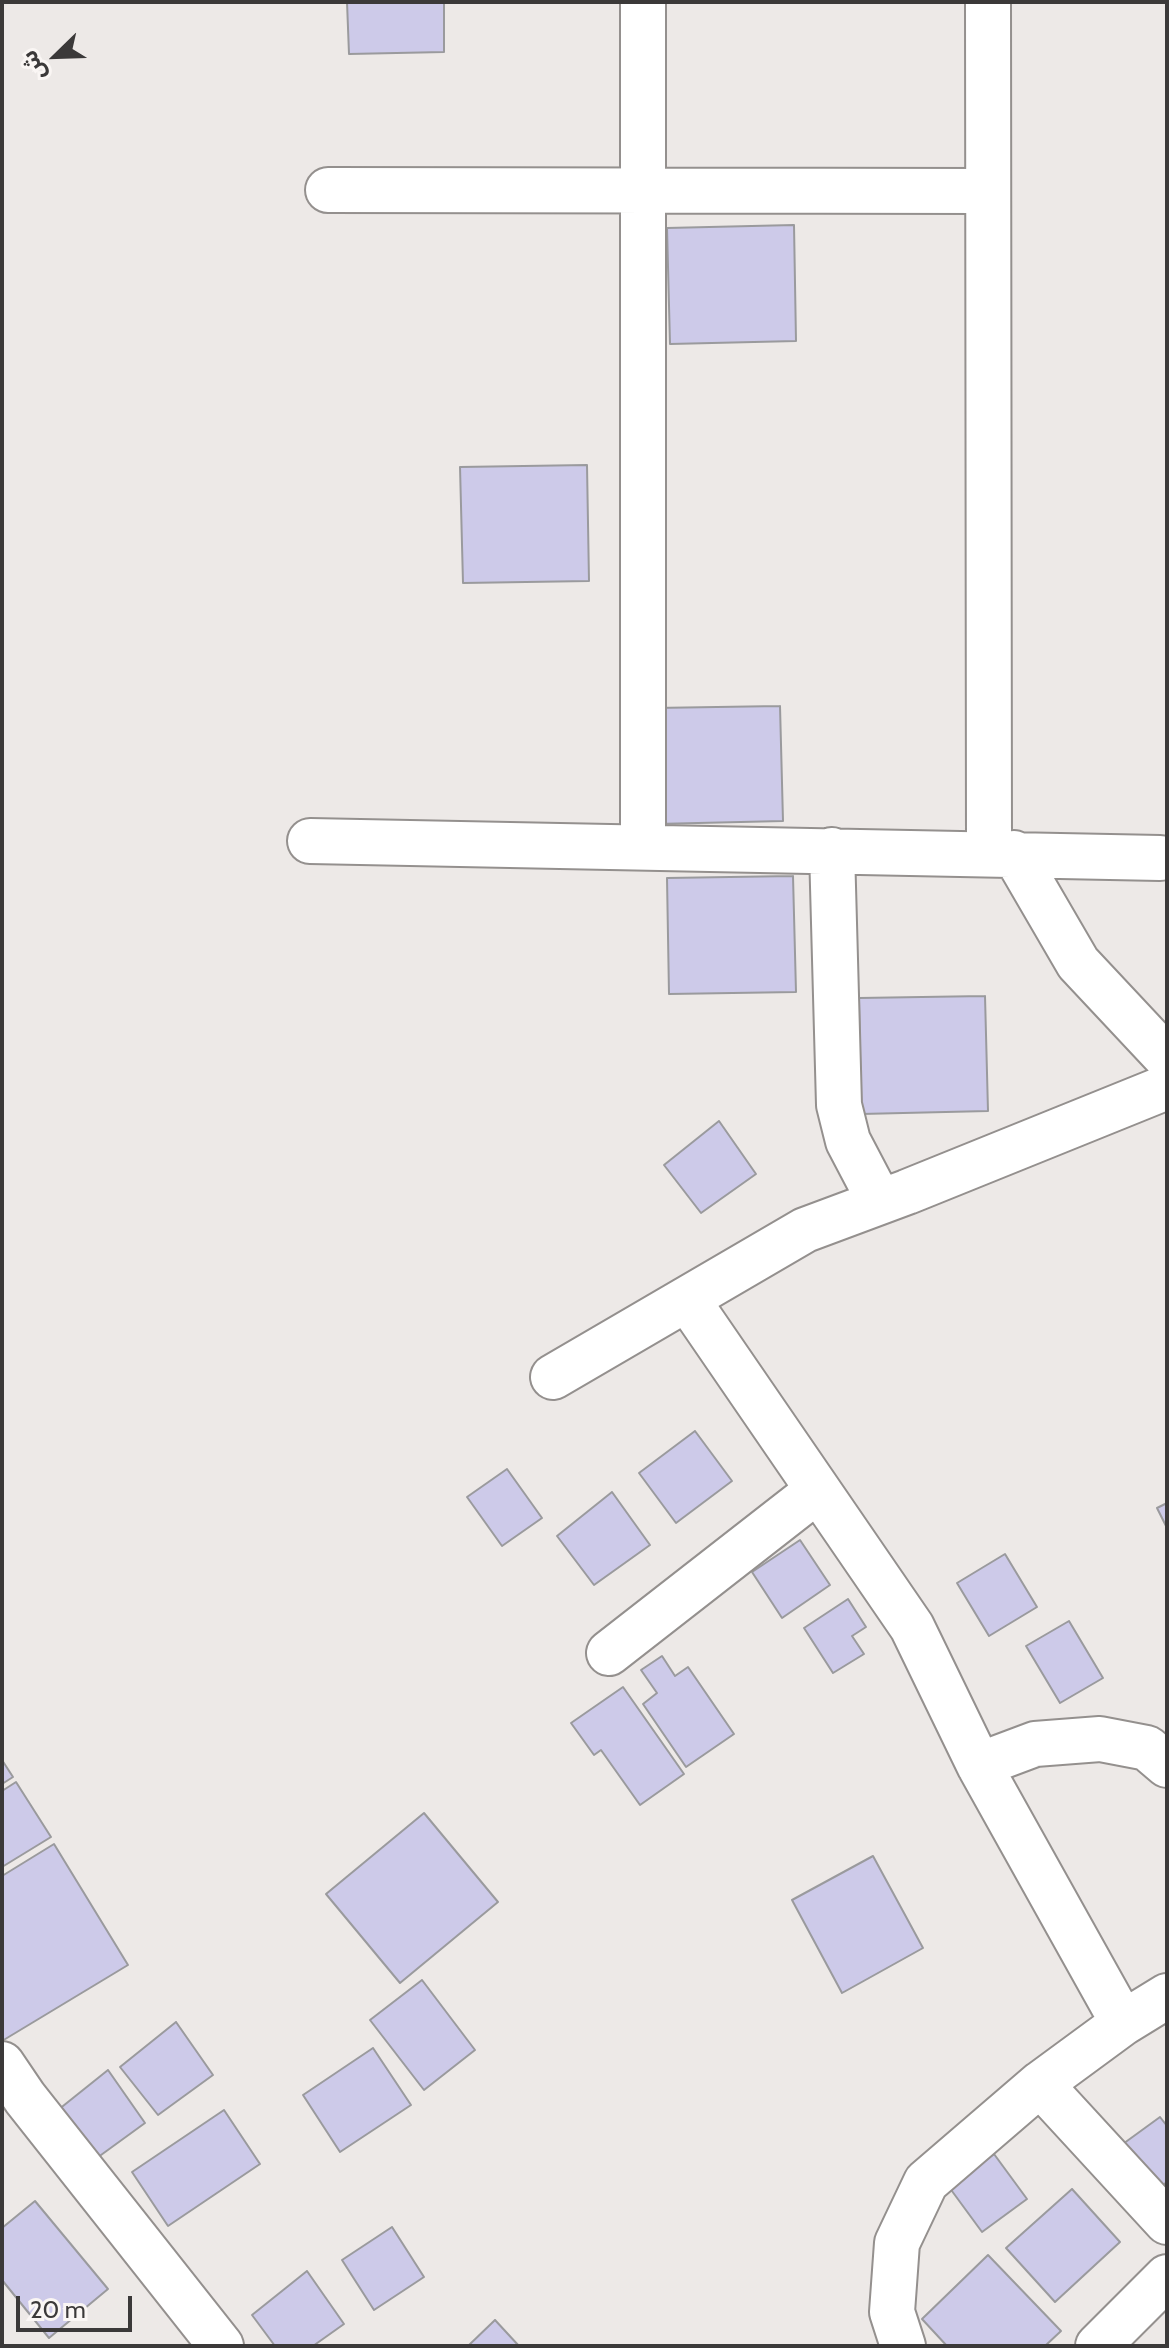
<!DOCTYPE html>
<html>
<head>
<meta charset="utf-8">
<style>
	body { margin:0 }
	#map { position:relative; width:1169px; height:2348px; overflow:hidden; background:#ede9e7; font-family:Cabin,"Noto Sans Arabic",sans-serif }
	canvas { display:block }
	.frame { position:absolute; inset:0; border:4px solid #3b3939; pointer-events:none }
	.north { position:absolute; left:16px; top:16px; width:80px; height:80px; -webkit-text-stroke:6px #faf6f4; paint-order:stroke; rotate:247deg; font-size:22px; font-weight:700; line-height:32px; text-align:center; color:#3b3939 }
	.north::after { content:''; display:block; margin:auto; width:28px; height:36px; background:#3b3939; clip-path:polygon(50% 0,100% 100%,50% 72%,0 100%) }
	.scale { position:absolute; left:16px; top:2296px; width:116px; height:36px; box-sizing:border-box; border:4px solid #3b3939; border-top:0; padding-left:10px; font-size:24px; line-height:28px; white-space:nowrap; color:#3b3939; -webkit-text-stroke:6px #faf6f4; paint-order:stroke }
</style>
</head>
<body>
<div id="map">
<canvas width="1169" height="2348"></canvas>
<div class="frame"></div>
<div class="north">ش</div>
<div class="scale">20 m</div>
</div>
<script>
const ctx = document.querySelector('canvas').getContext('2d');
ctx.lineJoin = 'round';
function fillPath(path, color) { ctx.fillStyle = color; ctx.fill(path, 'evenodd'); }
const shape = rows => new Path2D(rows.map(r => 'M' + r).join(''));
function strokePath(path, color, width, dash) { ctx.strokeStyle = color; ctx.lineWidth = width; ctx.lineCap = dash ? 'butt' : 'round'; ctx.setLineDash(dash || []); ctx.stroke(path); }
const building = shape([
	[347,2,444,2,444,52,349,54,347,2],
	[794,225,796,341,670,344,667,228,794,225],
	[587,465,589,581,463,583,460,467,587,465],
	[780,706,783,821,656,824,654,708,780,706],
	[793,876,796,992,669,994,667,878,793,876],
	[985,996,988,1111,861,1114,859,998,985,996],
	[719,1121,756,1174,701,1213,664,1165,719,1121],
	[695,1431,732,1481,676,1523,639,1473,695,1431],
	[507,1469,542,1518,502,1546,467,1497,507,1469],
	[612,1492,650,1545,594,1585,557,1536,612,1492],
	[1167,1503,1167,1528,1157,1508,1167,1503],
	[800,1540,830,1585,782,1618,752,1572,800,1540],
	[1005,1554,1037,1607,989,1636,957,1583,1005,1554],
	[848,1599,866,1627,852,1636,864,1654,833,1673,804,1628,848,1599],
	[1069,1621,1103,1678,1060,1703,1026,1646,1069,1621],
	[662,1656,675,1676,688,1667,734,1734,686,1767,643,1704,657,1693,641,1670,662,1656],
	[623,1687,684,1774,640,1805,601,1750,594,1755,571,1723,623,1687],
	[2,1760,13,1777,2,1784,2,1760],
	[16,1782,51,1837,2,1867,2,1791,16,1782],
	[424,1813,498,1902,400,1983,326,1894,424,1813],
	[54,1844,128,1965,2,2041,2,1876,54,1844],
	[873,1856,923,1948,842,1993,792,1900,873,1856],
	[422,1980,475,2050,424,2090,370,2020,422,1980],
	[176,2022,213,2075,158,2115,120,2067,176,2022],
	[373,2048,411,2105,340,2152,303,2095,373,2048],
	[108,2070,145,2123,90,2163,53,2114,108,2070],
	[224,2110,260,2164,168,2226,132,2172,224,2110],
	[1160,2117,1167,2126,1167,2182,1149,2195,1116,2149,1160,2117],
	[994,2154,1027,2199,982,2232,949,2187,994,2154],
	[1072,2189,1120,2242,1055,2302,1006,2248,1072,2189],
	[35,2201,108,2289,49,2338,2,2280,2,2228,35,2201],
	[392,2227,424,2277,374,2310,342,2260,392,2227],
	[988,2255,1061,2331,1045,2346,947,2346,922,2319,988,2255],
	[307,2271,344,2324,313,2346,275,2346,252,2315,307,2271],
	[495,2320,519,2346,468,2346,495,2320]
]);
fillPath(building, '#cdcae9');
strokePath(building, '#9a9a9d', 2);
const minor = shape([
	[643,2,643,847],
	[988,2,989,853],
	[328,190,987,191],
	[310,841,1160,858],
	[832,850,839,1105,848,1141,880,1202],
	[1014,853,1078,963,1167,1058],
	[687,1299,912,1627,979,1765,1123,2023],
	[553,1377,805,1230,907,1192,1167,1087],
	[609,1653,818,1490],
	[979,1765,1035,1744,1100,1739,1147,1748,1167,1765],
	[2,2064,25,2098,221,2346],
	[1040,2084,1167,2222],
	[903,2346,892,2312,897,2243,926,2182,1040,2084,1123,2023,1167,1996],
	[1098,2346,1167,2277]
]);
strokePath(minor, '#94908e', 48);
strokePath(minor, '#fff', 44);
</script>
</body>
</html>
